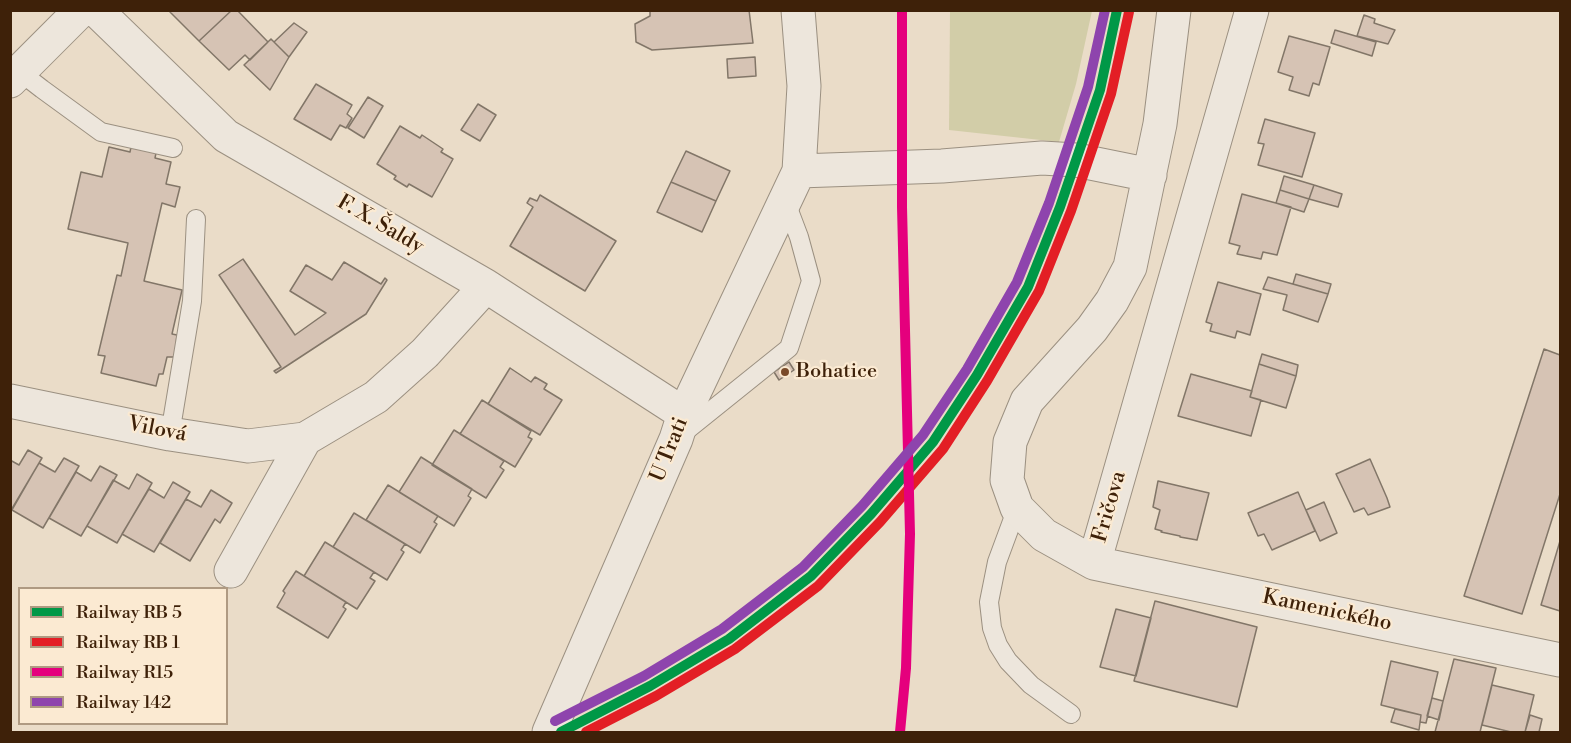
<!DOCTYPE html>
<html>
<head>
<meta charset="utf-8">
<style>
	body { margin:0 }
	#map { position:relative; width:1571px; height:743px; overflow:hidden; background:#eadcc8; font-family:"Libre Bodoni",serif }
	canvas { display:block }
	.frame { position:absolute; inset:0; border:12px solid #3e2109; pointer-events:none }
	.legend { position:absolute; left:18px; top:587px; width:210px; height:138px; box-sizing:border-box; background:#fbead2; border:2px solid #af9a82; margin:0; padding:8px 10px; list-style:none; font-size:18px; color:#3e2109 }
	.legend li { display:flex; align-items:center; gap:12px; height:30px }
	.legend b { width:30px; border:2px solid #af9a82 }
</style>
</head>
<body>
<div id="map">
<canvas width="1571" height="743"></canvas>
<div class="frame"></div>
<ul class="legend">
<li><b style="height:8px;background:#009847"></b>Railway RB 5</li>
<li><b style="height:8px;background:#e31e25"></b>Railway RB 1</li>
<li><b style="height:8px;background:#e5007d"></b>Railway R15</li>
<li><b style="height:8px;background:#8e44ad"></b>Railway 142</li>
</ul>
</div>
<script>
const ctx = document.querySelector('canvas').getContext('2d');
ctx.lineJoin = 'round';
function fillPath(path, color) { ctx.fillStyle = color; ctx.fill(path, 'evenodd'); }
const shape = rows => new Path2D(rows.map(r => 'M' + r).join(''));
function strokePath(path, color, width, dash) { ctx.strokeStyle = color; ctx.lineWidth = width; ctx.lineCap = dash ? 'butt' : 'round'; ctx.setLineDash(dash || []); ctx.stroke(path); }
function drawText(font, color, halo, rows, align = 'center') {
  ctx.font = font + ' "Libre Bodoni",serif'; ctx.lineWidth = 4.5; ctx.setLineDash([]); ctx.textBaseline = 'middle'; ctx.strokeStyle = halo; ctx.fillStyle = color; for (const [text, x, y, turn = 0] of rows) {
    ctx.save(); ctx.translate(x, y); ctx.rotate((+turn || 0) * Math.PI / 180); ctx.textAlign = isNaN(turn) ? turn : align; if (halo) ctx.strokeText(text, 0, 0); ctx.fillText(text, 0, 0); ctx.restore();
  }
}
fillPath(shape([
	[950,11,1092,11,1076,84,1059,142,949,130]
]), '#d2cda8');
const building = shape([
	[172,10,232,10,199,41,170,12,172,10],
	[232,10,237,10,268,42,250,60,245,55,229,70,199,41,232,10],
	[650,10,749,10,753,43,652,50,636,42,635,24,650,16,650,10],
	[1364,15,1375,19,1374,23,1395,30,1388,44,1357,36,1364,15],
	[294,23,307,32,289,57,274,42,294,23],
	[1335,30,1376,42,1372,56,1331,43,1335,30],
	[1289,36,1330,47,1319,85,1313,83,1309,96,1289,90,1293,77,1278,72,1289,36],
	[271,39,289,57,270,90,244,65,271,39],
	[755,57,756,76,728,78,727,59,755,57],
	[316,84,352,105,347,114,352,118,346,128,340,125,331,140,294,119,316,84],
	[368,97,383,106,364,138,348,128,368,97],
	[478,104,496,115,480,141,461,130,478,104],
	[1265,119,1315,133,1302,177,1258,165,1264,144,1258,143,1265,119],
	[400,126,420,138,422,135,443,149,441,152,453,159,432,197,409,184,407,187,394,179,396,176,377,164,400,126],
	[109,147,130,152,131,147,156,153,155,158,171,162,166,184,180,187,175,207,162,203,144,281,182,290,172,334,177,335,175,357,167,357,163,374,159,374,156,386,101,373,105,356,98,355,117,275,121,276,128,243,68,229,81,172,102,177,109,147],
	[686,151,730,171,716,201,671,182,686,151],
	[1284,176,1314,185,1309,199,1280,190,1284,176],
	[671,182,716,201,702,232,657,212,671,182],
	[1314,185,1342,194,1338,207,1309,199,1314,185],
	[1280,190,1309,199,1304,212,1276,203,1280,190],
	[1242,194,1291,207,1277,255,1263,252,1261,259,1237,254,1240,246,1229,243,1242,194],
	[540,195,616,241,585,291,510,246,533,207,527,203,530,198,537,201,540,195],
	[243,259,295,335,326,313,290,291,306,265,332,280,344,262,381,284,385,278,387,280,366,314,276,373,274,371,281,367,219,275,243,259],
	[1296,274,1331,284,1328,294,1293,284,1296,274],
	[1268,277,1328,294,1318,322,1283,310,1287,295,1263,289,1268,277],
	[1218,282,1261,294,1250,335,1237,331,1235,338,1210,331,1212,324,1206,322,1218,282],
	[1544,349,1560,355,1560,494,1522,614,1464,596,1544,349],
	[1262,354,1298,365,1296,376,1259,364,1262,354],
	[789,362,794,370,779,380,774,372,789,362],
	[1259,364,1296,376,1286,408,1250,397,1259,364],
	[510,368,531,382,535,377,547,384,544,389,562,400,540,435,488,404,510,368],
	[1191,374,1252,391,1250,397,1261,400,1251,436,1178,416,1191,374],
	[482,400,531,431,528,437,532,439,515,467,460,434,482,400],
	[454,430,504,461,500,467,504,470,486,498,432,465,454,430],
	[28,450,42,458,10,512,10,460,19,465,28,450],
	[421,457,472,489,468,496,471,498,454,526,399,492,421,457],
	[64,458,79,466,43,528,12,510,39,463,55,472,64,458],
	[1370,459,1387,498,1390,507,1368,515,1364,508,1354,512,1336,474,1370,459],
	[100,466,117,475,81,536,49,518,76,472,91,481,100,466],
	[137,474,152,483,117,543,87,526,113,480,129,489,137,474],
	[1158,481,1209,493,1197,540,1180,537,1180,536,1161,532,1162,531,1155,529,1160,510,1153,507,1158,481],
	[173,482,190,492,154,552,122,534,149,489,164,498,173,482],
	[388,485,438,516,434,522,437,524,420,553,366,520,388,485],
	[211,490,232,503,220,523,215,519,190,561,160,543,186,499,201,507,211,490],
	[1298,492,1315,531,1272,550,1264,534,1258,536,1248,513,1298,492],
	[1324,502,1337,533,1320,541,1306,510,1324,502],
	[354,513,405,544,401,550,404,552,387,580,333,547,354,513],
	[1560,541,1560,611,1541,605,1560,541],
	[325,542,374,572,370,578,375,581,357,609,304,576,325,542],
	[296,571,346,602,343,607,346,609,328,638,277,607,285,593,283,591,296,571],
	[1155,601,1257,627,1237,707,1134,681,1155,601],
	[1116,609,1151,618,1136,676,1100,667,1116,609],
	[1454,659,1496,668,1480,732,1435,732,1454,659],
	[1391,661,1438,672,1426,723,1420,722,1421,715,1381,705,1391,661],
	[1492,685,1534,695,1525,732,1511,732,1482,725,1492,685],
	[1432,698,1443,701,1439,720,1427,716,1432,698],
	[1395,709,1421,715,1419,730,1391,722,1395,709],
	[1530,715,1542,719,1539,732,1525,732,1530,715]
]);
fillPath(building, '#d6c3b4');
strokePath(building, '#827668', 1.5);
const lane = shape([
	[20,72,42,89,101,132,173,148],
	[170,434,192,301,196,219],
	[682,434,789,348,811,281,799,237,785,200],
	[1017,508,997,562,989,602,992,628,998,645,1008,661,1031,685,1071,714]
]);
const street = shape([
	[96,10,226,136,486,286,684,414],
	[1174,10,1160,124,1130,267,1112,301,1092,329,1027,401,1010,442,1007,480,1017,508,1044,535,1094,563,1560,660],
	[10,81,81,10],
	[799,171,942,166,1042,158,1076,160,1150,175],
	[10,401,170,434,248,446,305,439,376,397,425,353,486,286],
	[1094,563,1252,10],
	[231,571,305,439],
	[549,732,676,439,684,414,799,171,804,86,798,10]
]);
strokePath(lane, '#9b9081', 20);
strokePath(street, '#9b9081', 35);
strokePath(lane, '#ede6dc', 18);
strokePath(street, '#ede6dc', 33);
strokePath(shape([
	[561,732,650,686,729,639,811,576,871,514,933,442,977,375,1028,287,1060,207,1100,90,1117,10]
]), '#009847', 10);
strokePath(shape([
	[586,732,656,696,735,649,818,586,880,522,943,449,987,381,1039,291,1071,211,1111,94,1129,12]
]), '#e31e25', 10);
strokePath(shape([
	[900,732,906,668,910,534,902,207,902,10]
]), '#e5007d', 10);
strokePath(shape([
	[555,721,644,676,722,629,803,567,862,506,923,435,967,369,1017,282,1049,203,1088,87,1105,10]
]), '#8e44ad', 10);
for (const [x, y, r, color] of [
	[785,372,5,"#7a4b2a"]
]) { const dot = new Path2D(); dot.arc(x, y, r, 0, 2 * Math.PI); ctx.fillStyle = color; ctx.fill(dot); strokePath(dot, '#fbead2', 2); }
drawText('20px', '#3e2109', '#fbead2', [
	["Bohatice",796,372]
], 'left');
drawText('21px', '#3e2109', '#fbead2', [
	["F. X. Šaldy",380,225,30],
	["Vilová",157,430,11],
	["U Trati",670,450,-68],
	["Fričova",1110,507,-74],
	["Kamenického",1327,611,12]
]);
</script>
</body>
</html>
